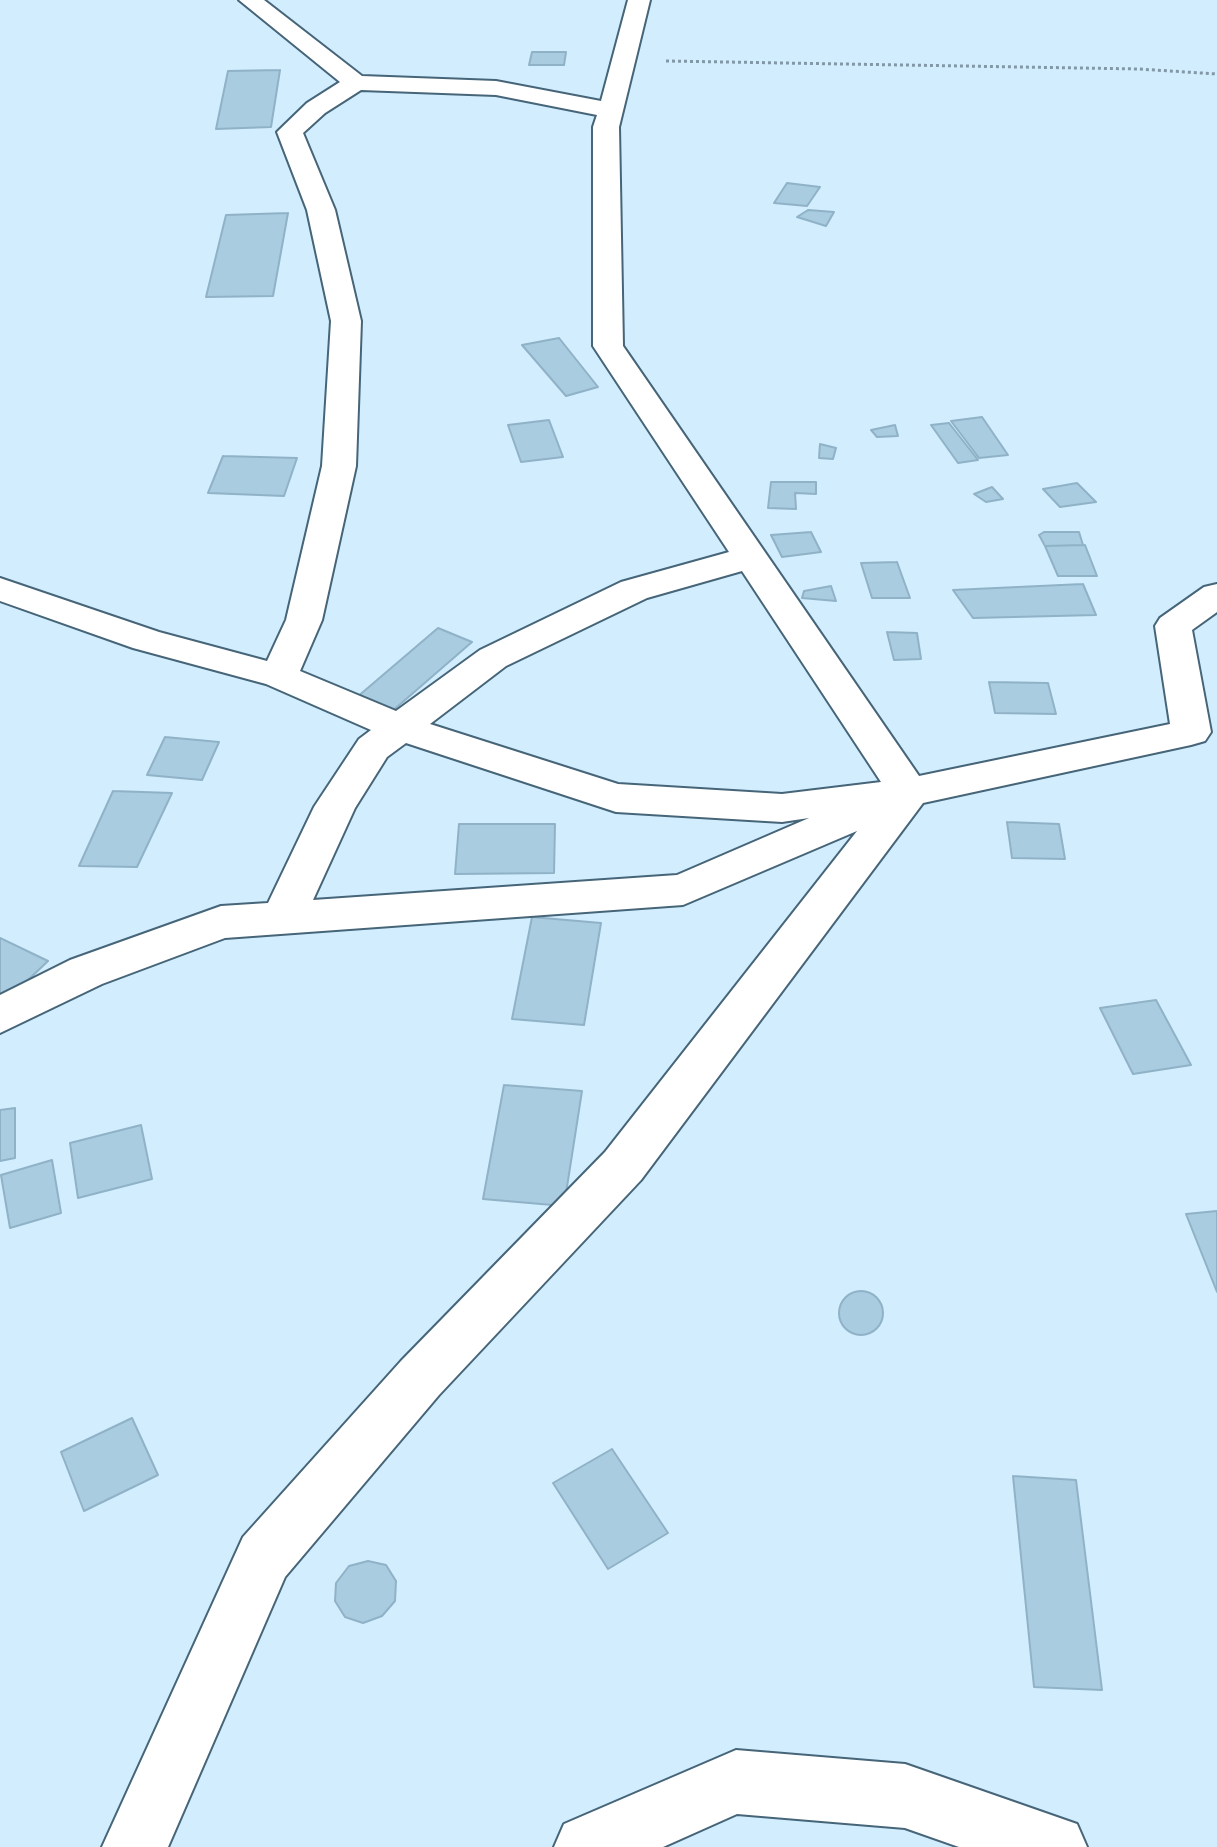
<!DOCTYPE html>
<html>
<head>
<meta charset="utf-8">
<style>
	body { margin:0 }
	canvas { display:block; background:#d1edfe }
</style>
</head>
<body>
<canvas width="1217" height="1847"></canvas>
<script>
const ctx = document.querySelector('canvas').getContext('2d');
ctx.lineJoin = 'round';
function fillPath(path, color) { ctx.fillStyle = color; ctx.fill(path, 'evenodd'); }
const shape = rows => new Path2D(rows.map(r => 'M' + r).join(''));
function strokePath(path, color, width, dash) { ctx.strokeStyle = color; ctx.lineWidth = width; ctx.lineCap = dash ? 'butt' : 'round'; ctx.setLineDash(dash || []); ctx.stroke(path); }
const building = shape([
	[532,52,566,52,564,65,529,65,532,52],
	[280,70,271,127,216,129,228,71,280,70],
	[787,183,820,187,807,206,774,203,787,183],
	[808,210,834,212,826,226,797,217,808,210],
	[288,213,273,296,206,297,226,215,288,213],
	[559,338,598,387,566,396,522,345,559,338],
	[982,417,1008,455,979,458,951,421,982,417],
	[549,420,563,457,521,462,508,425,549,420],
	[949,423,978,460,958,463,931,425,949,423],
	[895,425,898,436,877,437,871,430,895,425],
	[820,444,836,448,833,459,819,458,820,444],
	[223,456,297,458,284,496,208,493,223,456],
	[771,482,816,482,816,494,795,493,796,509,768,508,771,482],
	[1077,483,1096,502,1060,507,1043,489,1077,483],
	[992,487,1003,499,986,502,974,494,992,487],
	[811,532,821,552,782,557,771,535,811,532],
	[1044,532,1079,532,1083,545,1045,546,1039,535,1044,532],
	[1085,545,1097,576,1058,576,1045,546,1085,545],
	[897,562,910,598,872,598,861,563,897,562],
	[1083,584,1096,615,973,618,953,590,1083,584],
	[831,586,836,601,802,598,804,591,831,586],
	[438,628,472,642,390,713,356,698,438,628],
	[887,632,917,633,921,659,894,660,887,632],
	[989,682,1048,683,1056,714,995,713,989,682],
	[165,737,219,742,202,780,147,775,165,737],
	[113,791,172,793,137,867,79,866,113,791],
	[1007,822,1059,824,1065,859,1012,858,1007,822],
	[459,824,555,824,554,873,455,874,459,824],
	[532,917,601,923,584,1025,512,1019,532,917],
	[0,938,48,961,6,1001,0,998,0,938],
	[1156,1000,1191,1065,1133,1074,1100,1008,1156,1000],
	[504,1085,582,1091,564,1206,483,1199,504,1085],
	[15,1108,15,1158,0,1161,0,1110,15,1108],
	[141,1125,152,1179,78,1198,70,1143,141,1125],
	[52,1160,61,1213,10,1228,1,1175,52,1160],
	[1217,1211,1217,1292,1186,1214,1217,1211],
	'839 1313a22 22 0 1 1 44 0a22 22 0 1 1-44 0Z',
	[132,1418,158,1475,84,1511,61,1452,132,1418],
	[612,1449,668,1533,608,1569,553,1483,612,1449],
	[1013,1476,1076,1480,1102,1690,1034,1687,1013,1476],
	[368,1561,386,1565,396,1581,395,1601,382,1616,363,1623,345,1617,335,1601,336,1583,349,1566,368,1561]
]);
fillPath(building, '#a9cce1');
strokePath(building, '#90b2c7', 2);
const minor = shape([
	[239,0,264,0,362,76,496,81,601,101,628,0,650,0,619,127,623,346,919,776,1170,724,1155,626,1160,618,1204,587,1217,584,1217,612,1192,630,1211,732,1205,741,1191,745,923,803,641,1180,439,1395,285,1577,168,1847,102,1847,243,1537,401,1361,605,1152,857,831,683,905,225,938,102,984,0,1033,0,995,70,960,221,906,268,903,314,807,359,739,371,730,266,684,133,648,0,601,0,578,159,632,267,661,286,620,322,466,331,321,307,210,277,132,307,103,340,82,239,0],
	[361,90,496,95,597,115,593,127,593,346,729,552,621,582,480,650,396,711,300,671,322,620,356,466,361,321,335,210,303,133,325,113,361,90],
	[742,571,881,782,782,794,618,784,430,724,506,666,647,598,742,571],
	[406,743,616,812,782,822,809,818,677,875,313,900,355,808,387,757,406,743],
	[736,1750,905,1764,1077,1824,1087,1847,959,1847,905,1828,737,1814,663,1847,554,1847,564,1824,736,1750]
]);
strokePath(minor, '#466578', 4);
strokePath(shape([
	[666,61,1139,69,1217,74]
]), '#8398a6', 3, [3, 3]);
fillPath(minor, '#fff');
</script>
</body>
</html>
